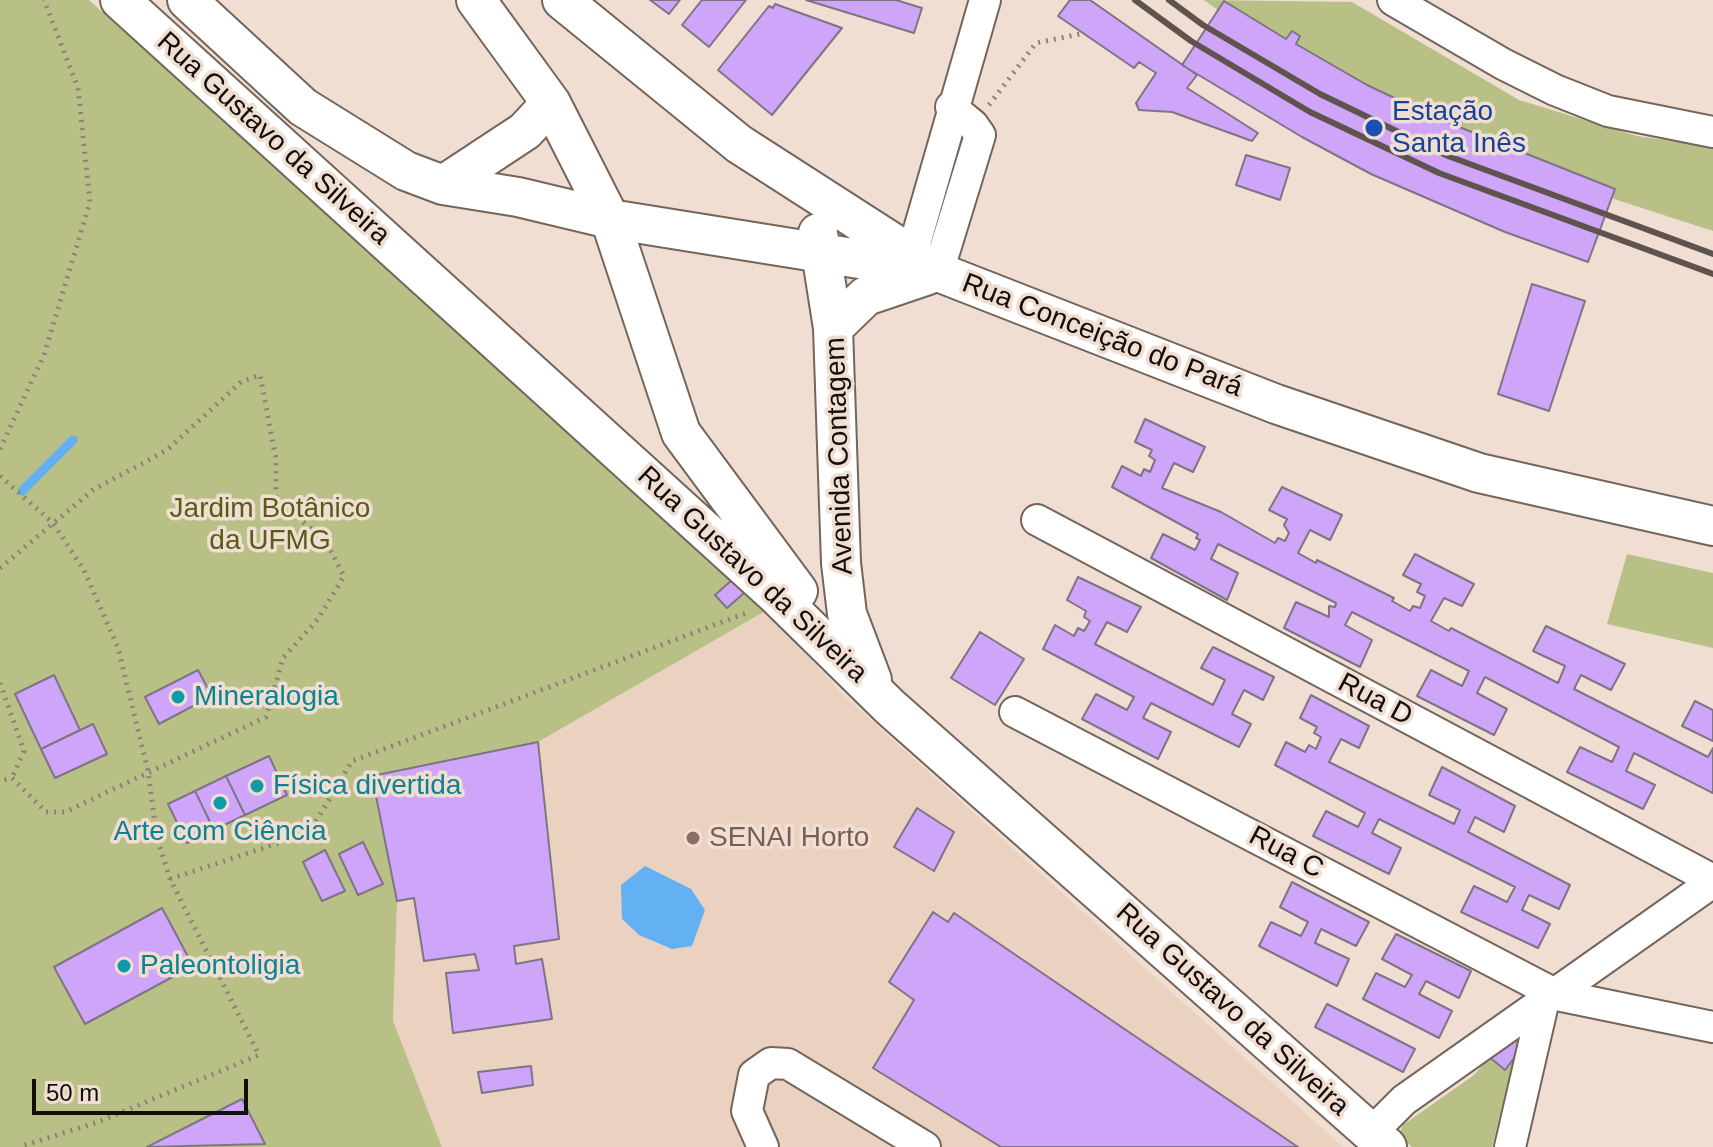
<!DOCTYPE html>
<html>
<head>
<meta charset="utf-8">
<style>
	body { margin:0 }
	#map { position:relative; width:1713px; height:1147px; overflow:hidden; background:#f0ded2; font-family:Helvetica,sans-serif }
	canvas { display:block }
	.scale { position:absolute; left:32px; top:1079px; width:216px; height:36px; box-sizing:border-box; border:4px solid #140e0a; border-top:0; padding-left:10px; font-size:24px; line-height:28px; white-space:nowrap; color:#140e0a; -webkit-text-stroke:6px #f0ded2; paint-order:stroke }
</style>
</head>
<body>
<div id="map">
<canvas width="1713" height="1147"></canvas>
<div class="scale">50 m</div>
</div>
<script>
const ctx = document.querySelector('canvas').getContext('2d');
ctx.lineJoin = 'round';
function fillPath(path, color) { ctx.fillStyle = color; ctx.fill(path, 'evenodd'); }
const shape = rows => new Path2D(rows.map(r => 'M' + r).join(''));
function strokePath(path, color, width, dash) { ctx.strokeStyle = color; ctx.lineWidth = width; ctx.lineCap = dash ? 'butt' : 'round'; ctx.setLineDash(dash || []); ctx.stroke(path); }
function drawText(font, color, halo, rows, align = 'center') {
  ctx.font = font + ' Helvetica,sans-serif'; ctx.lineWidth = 7; ctx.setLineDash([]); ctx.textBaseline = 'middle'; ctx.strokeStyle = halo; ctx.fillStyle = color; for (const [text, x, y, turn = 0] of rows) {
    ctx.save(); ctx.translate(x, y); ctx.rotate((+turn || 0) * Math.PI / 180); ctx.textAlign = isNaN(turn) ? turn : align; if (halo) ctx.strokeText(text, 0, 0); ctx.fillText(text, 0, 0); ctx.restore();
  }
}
fillPath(shape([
	[767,610,842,694,1343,1147,442,1147,393,1021,397,901,372,776,538,742]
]), '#ead1c0');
fillPath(shape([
	[0,0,89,0,767,610,538,742,372,776,397,901,393,1021,442,1147,0,1147],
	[1204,0,1352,2,1519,100,1637,136,1713,147,1713,231,1611,198,1367,85,1296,44,1300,36,1292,31,1286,39,1218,10],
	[1627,554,1713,573,1713,648,1607,624],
	[1529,1029,1510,1073,1492,1147,1412,1147,1399,1135,1403,1125,1474,1075,1503,1041]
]), '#b8c086');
fillPath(shape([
	[645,866,691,889,705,910,692,946,672,949,639,935,622,919,621,885]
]), '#63b1f3');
strokePath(shape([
	[22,491,73,440]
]), '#63b1f3', 9);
const building = shape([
	[650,0,680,0,669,14,650,0],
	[702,0,746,0,709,47,682,25,702,0],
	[806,0,896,0,922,8,914,33,806,0],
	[1070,0,1090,0,1197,75,1187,88,1258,133,1252,141,1172,112,1139,110,1136,103,1156,73,1139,62,1134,68,1058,16,1070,0],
	[1224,1,1286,39,1292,31,1300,36,1296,44,1367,85,1439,119,1615,189,1588,262,1505,232,1371,174,1302,137,1182,65,1224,1],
	[775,4,842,28,772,115,718,70,769,6,773,8,775,4],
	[1246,155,1290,168,1280,200,1236,185,1246,155],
	[1532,284,1585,301,1549,411,1498,394,1532,284],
	[1145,419,1205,447,1193,472,1174,463,1162,488,1221,512,1275,543,1278,538,1285,541,1289,533,1284,525,1287,519,1269,510,1282,487,1342,515,1330,540,1310,530,1298,553,1316,563,1317,560,1394,598,1392,601,1410,611,1413,606,1420,608,1425,596,1417,592,1421,584,1403,575,1415,554,1474,584,1462,606,1444,598,1431,621,1449,631,1451,628,1558,683,1565,666,1533,651,1546,626,1625,664,1611,690,1581,675,1574,689,1708,757,1713,748,1713,793,1634,753,1626,771,1655,785,1643,809,1567,772,1580,747,1612,762,1619,747,1485,677,1477,693,1507,709,1494,735,1417,696,1431,670,1462,686,1469,671,1352,612,1345,625,1372,640,1360,667,1284,628,1296,602,1329,617,1329,606,1335,607,1336,603,1218,544,1211,559,1238,573,1227,600,1151,558,1163,534,1195,550,1200,540,1196,538,1198,534,1112,487,1122,466,1141,476,1144,469,1150,472,1155,460,1149,456,1152,450,1135,442,1145,419],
	[1078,577,1141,607,1127,632,1107,622,1095,644,1213,705,1225,680,1201,668,1213,647,1274,677,1263,700,1244,690,1232,714,1251,724,1239,747,1151,703,1143,718,1171,732,1158,759,1082,719,1096,694,1127,710,1134,697,1043,649,1055,625,1074,636,1078,628,1084,631,1090,621,1084,617,1086,611,1067,600,1078,577],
	[732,580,744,593,727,608,715,595,732,580],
	[980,632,1024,659,995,705,951,678,980,632],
	[198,670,212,696,159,724,145,697,198,670],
	[54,675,80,730,41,749,15,694,54,675],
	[1311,695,1369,726,1359,748,1341,739,1329,762,1454,824,1460,810,1429,795,1442,767,1515,806,1504,832,1475,817,1468,832,1570,885,1559,909,1529,895,1522,910,1550,924,1538,948,1461,912,1474,886,1507,902,1515,887,1379,819,1372,833,1401,848,1389,874,1313,836,1326,811,1358,827,1365,813,1275,765,1286,742,1305,752,1309,745,1316,749,1321,737,1314,733,1317,727,1300,718,1311,695],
	[1695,701,1713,710,1713,741,1682,726,1695,701],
	[93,724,107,754,55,778,41,749,93,724],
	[538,742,559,939,514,946,516,964,542,959,552,1019,453,1033,446,973,479,970,475,954,424,961,414,898,397,901,372,776,538,742],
	[269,756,287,795,245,815,226,776,269,756],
	[226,776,245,815,214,830,195,791,226,776],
	[195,791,214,830,187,843,168,804,195,791],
	[917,808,954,832,934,871,894,847,917,808],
	[363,842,383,884,358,895,339,854,363,842],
	[325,850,345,891,322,901,303,862,325,850],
	[1292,882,1369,922,1356,946,1321,929,1315,943,1349,959,1337,986,1259,946,1271,922,1301,936,1308,922,1280,907,1292,882],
	[162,908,193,966,85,1024,54,967,162,908],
	[933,912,948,922,954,913,1298,1147,1001,1147,873,1068,914,1000,889,982,933,912],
	[1396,934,1471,971,1459,998,1426,981,1419,994,1452,1011,1439,1038,1363,999,1376,973,1405,987,1412,975,1382,959,1396,934],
	[1327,1004,1415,1049,1403,1072,1315,1027,1327,1004],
	[1508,1031,1525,1044,1505,1070,1488,1056,1508,1031],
	[531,1066,533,1085,482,1093,478,1072,531,1066],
	[242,1099,265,1144,147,1147,242,1099]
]);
fillPath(building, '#cea5f8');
strokePath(building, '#7d7585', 2);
const minor = shape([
	[1393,0,1503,64,1555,90,1608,111,1713,132],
	[912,254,985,0],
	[938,272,980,135,973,125,951,107],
	[1037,520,1713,880],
	[1015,712,1557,995,1713,1027],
	[1371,1133,1404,1100,1713,882],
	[763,1147,747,1111,754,1075,771,1063,788,1064,925,1147],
	[1510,1147,1543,1004]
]);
const major = shape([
	[120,0,776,595,890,707,1387,1147],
	[187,0,303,107,406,171,443,185,518,197,610,219,928,270],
	[476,0,551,103,610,219,681,433,798,591],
	[562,0,739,144,938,272,1276,404,1479,473,1713,526],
	[443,185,525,131,551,103],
	[818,233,833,328,841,563,847,614,872,680],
	[833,328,866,296,928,275]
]);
strokePath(minor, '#74655a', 34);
strokePath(major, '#74655a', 42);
strokePath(shape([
	[989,105,1036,43,1080,34],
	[0,449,44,355,90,202,78,88,44,0],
	[0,476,53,523,84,570,118,648,148,771,157,838,170,879,259,1055,98,1122,19,1147],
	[0,568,93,490,167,450,241,382,260,375,276,459,276,500,325,540,344,576,318,619,283,658,266,717,65,812,46,812,12,778,0,781],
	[0,683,24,751,12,778],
	[170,879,309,833,352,761,749,612]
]), '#8d8078', 5, [2, 6]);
strokePath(minor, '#fff', 30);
strokePath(major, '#fff', 38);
strokePath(shape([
	[1135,0,1191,41,1310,112,1439,173,1713,274],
	[1169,0,1203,25,1320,94,1448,156,1713,254]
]), '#5e544d', 6);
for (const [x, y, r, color] of [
	[1374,128,10,"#1a4fb4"],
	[178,697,8,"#0f9aa8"],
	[257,786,8,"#0f9aa8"],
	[220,803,8,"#0f9aa8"],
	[693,838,8,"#8d6e63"],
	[124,966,8,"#0f9aa8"]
]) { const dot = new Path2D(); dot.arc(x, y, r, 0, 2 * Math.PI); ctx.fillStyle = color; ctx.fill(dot); strokePath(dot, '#f0ded2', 3); }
drawText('28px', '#164399', '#f0ded2', [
	["Estação",1392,112],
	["Santa Inês",1392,144]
], 'left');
drawText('28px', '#140e0a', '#f0ded2', [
	["Rua Gustavo da Silveira",273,139,42],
	["Rua Conceição do Pará",1102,336,21],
	["Avenida Contagem",840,456,-92],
	["Rua Gustavo da Silveira",752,575,43],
	["Rua D",1375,700,28],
	["Rua C",1286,853,28],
	["Rua Gustavo da Silveira",1232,1010,42]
]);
drawText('28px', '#575d16', '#f0ded2', [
	["Jardim Botânico",270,509],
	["da UFMG",270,541]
]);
drawText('28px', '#0d838f', '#f0ded2', [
	["Mineralogia",194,697],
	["Física divertida",273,786],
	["Arte com Ciência",220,832,"center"],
	["Paleontoligia",140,966]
], 'left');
drawText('28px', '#785e54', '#f0ded2', [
	["SENAI Horto",709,838]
], 'left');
</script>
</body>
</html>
